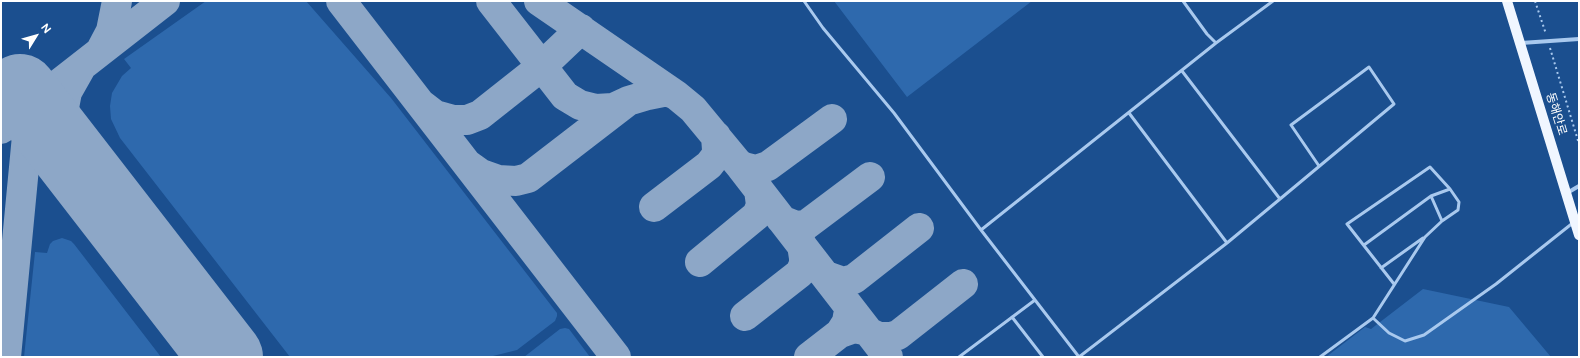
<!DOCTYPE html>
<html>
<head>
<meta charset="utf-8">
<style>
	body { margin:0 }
	#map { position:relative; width:1580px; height:358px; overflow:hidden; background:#1b4f8f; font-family:Figtree,sans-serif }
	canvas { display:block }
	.frame { position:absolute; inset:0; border:2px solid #fff; pointer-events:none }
	.north { position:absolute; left:16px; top:16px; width:40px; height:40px; -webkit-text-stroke:3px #1b4f8f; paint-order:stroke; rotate:53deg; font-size:11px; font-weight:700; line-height:16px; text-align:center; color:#fff }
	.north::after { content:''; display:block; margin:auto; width:14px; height:18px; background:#fff; clip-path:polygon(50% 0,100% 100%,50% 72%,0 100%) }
</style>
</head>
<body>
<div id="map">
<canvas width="1580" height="358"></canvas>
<div class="frame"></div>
<div class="north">N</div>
</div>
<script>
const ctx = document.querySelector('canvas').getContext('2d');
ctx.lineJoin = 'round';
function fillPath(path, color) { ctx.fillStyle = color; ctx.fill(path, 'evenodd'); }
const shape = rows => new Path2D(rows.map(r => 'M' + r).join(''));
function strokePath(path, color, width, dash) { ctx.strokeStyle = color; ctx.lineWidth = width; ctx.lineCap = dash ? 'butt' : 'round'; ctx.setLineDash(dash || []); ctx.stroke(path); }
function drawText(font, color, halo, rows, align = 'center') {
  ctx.font = font + ' Figtree,"Noto Sans KR",sans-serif'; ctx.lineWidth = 4; ctx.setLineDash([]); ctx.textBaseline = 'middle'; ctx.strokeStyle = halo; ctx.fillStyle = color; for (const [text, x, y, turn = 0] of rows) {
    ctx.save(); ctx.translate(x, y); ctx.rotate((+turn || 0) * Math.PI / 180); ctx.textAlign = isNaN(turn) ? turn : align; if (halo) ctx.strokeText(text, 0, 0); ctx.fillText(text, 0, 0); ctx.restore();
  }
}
fillPath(shape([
	[206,1,306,1,391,98,557,313,557,316,555,321,517,350,489,357,290,357,120,138,111,119,110,106,112,93,122,76,131,68,124,59],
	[834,1,1032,1,907,97],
	[62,238,71,241,74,244,161,357,24,357,35,252,47,253,50,244,53,241],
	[1423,289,1509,307,1551,357,1326,357,1365,327,1371,329],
	[565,328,569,329,590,357,524,357,560,329]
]), '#2e69ad');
strokePath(shape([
	[341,1,616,357],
	[491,1,565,96,580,105,596,109,613,108,626,102],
	[539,1,676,95],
	[101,50,111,31,117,1],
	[422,105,435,115,453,120,467,120,480,115,542,66,581,29],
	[1,129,165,1],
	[70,156,64,135,63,113,67,92,80,69],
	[467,164,481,174,498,180,516,181,528,178,628,101,648,95,663,92,669,92,676,95,693,109,741,167,888,357],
	[739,164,744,167,756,170,768,166,832,119],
	[654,207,709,165,716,156,717,150,716,136],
	[781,219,786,222,796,226,806,225,870,177],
	[700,262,757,215,761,205,759,190],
	[826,276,843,282,854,279,919,228],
	[745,316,800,273,804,264,804,258,802,245],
	[840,333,854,328,864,330,879,337,891,337,898,335,963,284],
	[6,357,27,136,33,115,44,95],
	[809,357,840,333,847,322,848,316]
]), '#8da7c7', 30);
strokePath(shape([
	[20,91,226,357]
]), '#8da7c7', 74);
strokePath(shape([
	[1535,1,1546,34],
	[1550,48,1579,144]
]), '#a9c9ee', 2, [2, 3]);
strokePath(shape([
	[804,1,823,28,894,113,981,230,1079,357],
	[1183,1,1207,34,1216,43,1273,1],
	[1129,113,1227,243,1280,199,1182,71],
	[1280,199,1394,104,1369,67,1291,125,1319,166],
	[981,230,1216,43],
	[1364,245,1431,196],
	[1381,268,1423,238],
	[1394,284,1347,224,1430,167,1450,189],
	[1012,317,1043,357],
	[1373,318,1389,333,1405,341,1424,335,1496,284,1574,222],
	[959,357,1035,300],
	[1079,357,1227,243],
	[1320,357,1373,318,1425,237,1442,221,1458,210,1459,202,1450,189,1431,196,1442,221]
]), '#a9c9ee', 3);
strokePath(shape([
	[1521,43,1579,39],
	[1567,193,1579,186]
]), '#a9c9ee', 4);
strokePath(shape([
	[1507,1,1579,235]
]), '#f0f6ff', 10);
drawText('12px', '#fff', '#1b4f8f', [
	["동해안로",1556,114,73]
]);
</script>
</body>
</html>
